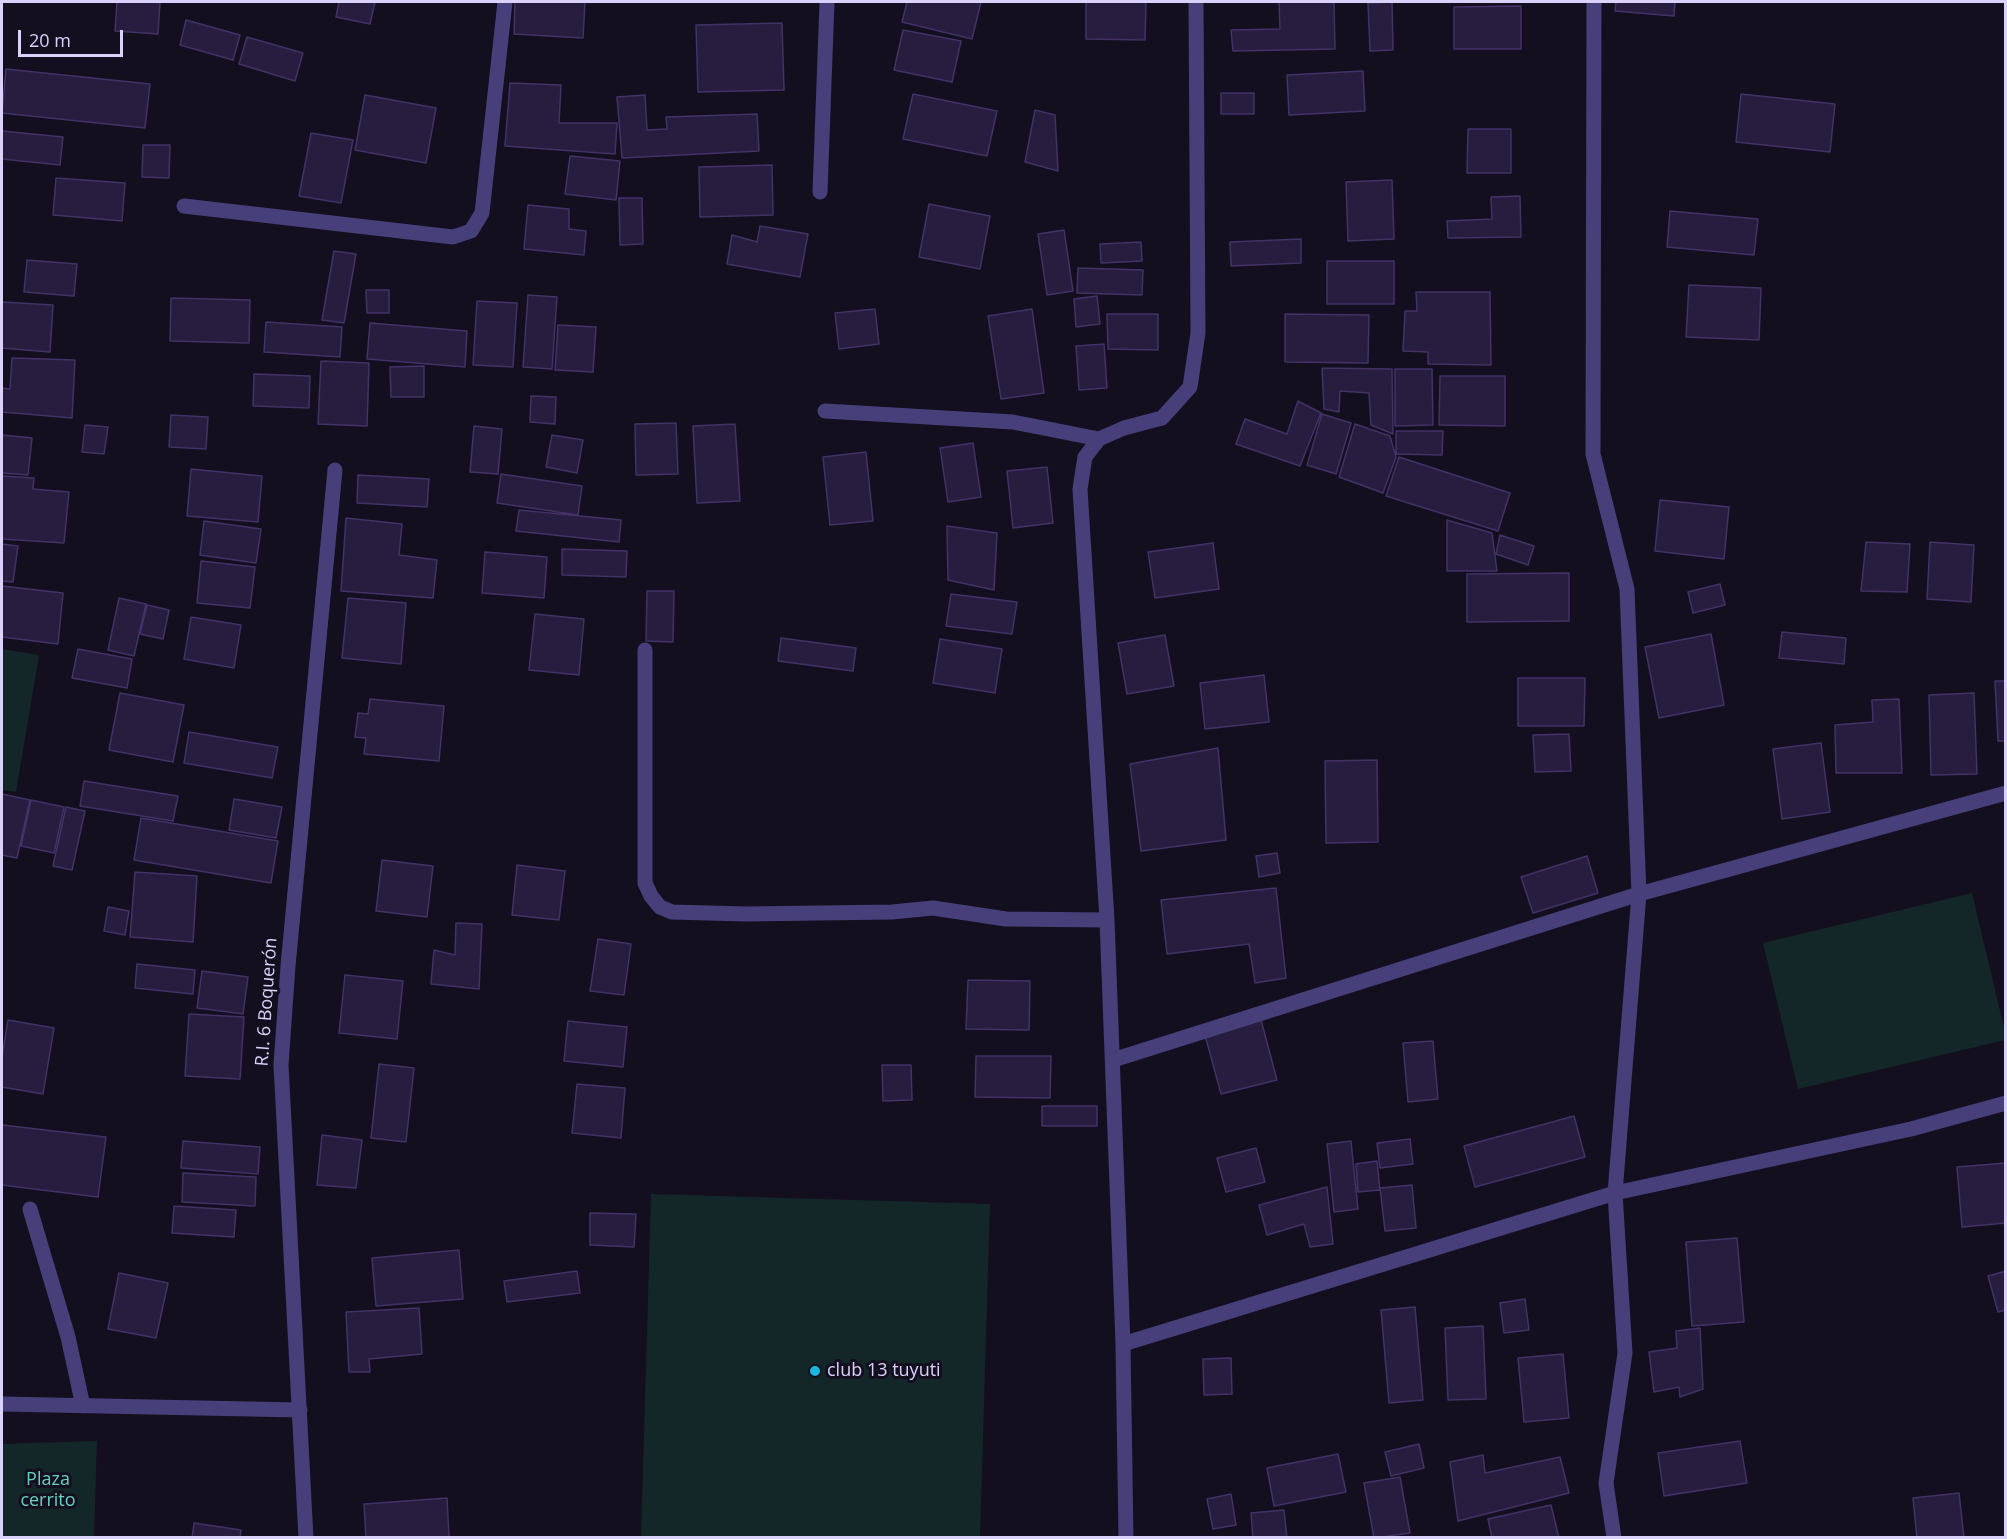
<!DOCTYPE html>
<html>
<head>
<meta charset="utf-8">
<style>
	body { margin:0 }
	#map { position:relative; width:2007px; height:1539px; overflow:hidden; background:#130f1f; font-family:"Open Sans",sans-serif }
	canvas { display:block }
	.frame { position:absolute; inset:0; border:3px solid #dad2fa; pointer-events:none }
	.scale { position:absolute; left:18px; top:30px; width:105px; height:27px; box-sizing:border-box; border:3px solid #dad2fa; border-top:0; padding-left:8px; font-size:18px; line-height:21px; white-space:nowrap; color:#dad2fa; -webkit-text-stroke:4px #130f1f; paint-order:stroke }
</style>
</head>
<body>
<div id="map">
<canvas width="2007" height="1539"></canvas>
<div class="frame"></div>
<div class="scale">20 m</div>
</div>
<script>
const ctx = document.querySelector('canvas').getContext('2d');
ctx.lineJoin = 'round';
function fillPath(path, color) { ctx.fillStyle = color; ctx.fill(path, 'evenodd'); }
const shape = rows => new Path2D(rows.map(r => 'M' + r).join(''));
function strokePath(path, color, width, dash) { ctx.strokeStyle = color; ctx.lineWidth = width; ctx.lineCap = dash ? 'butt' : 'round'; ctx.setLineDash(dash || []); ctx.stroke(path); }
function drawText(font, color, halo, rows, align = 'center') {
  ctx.font = font + ' "Open Sans",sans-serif'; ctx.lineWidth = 6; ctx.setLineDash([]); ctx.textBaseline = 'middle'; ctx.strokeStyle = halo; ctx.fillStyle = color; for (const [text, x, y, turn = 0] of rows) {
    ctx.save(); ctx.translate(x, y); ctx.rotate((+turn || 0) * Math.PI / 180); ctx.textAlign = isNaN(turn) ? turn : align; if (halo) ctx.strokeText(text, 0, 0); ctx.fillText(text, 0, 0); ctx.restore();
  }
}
fillPath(shape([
	[2,649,39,655,16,792,2,790],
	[1972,893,2005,1032,2005,1040,1798,1089,1763,943],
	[651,1194,990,1204,980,1537,641,1537],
	[97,1441,94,1537,2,1537,2,1444]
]), '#132728');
const building = shape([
	[117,2,160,2,158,34,115,31,117,2],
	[339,2,375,2,370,24,336,17,339,2],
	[515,2,585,2,583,38,514,34,515,2],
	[907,2,981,2,972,39,902,22,907,2],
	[1086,2,1146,2,1145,40,1086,39,1086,2],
	[1279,2,1334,2,1335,49,1233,51,1231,30,1280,29,1279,2],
	[1392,2,1393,50,1370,51,1368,3,1392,2],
	[1616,2,1675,2,1674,16,1615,11,1616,2],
	[1521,6,1521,49,1454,49,1454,7,1521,6],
	[186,20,240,35,233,60,180,45,186,20],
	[782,23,784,90,698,92,696,25,782,23],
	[903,30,961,41,952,82,894,70,903,30],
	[247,37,303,53,295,81,239,64,247,37],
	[6,69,150,84,145,128,2,113,6,69],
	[1363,71,1365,111,1289,115,1287,75,1363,71],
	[510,83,561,85,559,123,617,123,615,154,505,146,510,83],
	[1221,93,1254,93,1254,114,1221,114,1221,93],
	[913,94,997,111,987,156,903,139,913,94],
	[1741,94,1835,104,1830,152,1736,142,1741,94],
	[365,95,436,108,426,163,355,150,365,95],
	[645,95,647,130,667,129,666,117,757,114,759,151,622,158,617,97,645,95],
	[1035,110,1055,115,1058,171,1025,162,1035,110],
	[1468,129,1511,129,1511,173,1467,173,1468,129],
	[2,131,63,137,60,165,2,159,2,131],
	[311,133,353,140,341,203,299,196,311,133],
	[143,145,170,145,169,178,142,177,143,145],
	[570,156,620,161,616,200,565,194,570,156],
	[772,165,773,215,700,217,699,167,772,165],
	[56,178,125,183,122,221,53,215,56,178],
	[1392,180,1394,239,1348,241,1346,182,1392,180],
	[1520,196,1521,237,1448,238,1447,221,1492,219,1491,197,1520,196],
	[619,198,642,198,643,244,620,245,619,198],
	[929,204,990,216,980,269,919,257,929,204],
	[528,205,569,209,569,229,586,231,584,255,524,249,528,205],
	[1670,211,1758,219,1754,255,1667,247,1670,211],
	[760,226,808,234,800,277,727,264,732,235,757,242,760,226],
	[1064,230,1073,291,1047,295,1038,234,1064,230],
	[1301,239,1301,263,1231,266,1230,242,1301,239],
	[1141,242,1142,261,1101,263,1100,244,1141,242],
	[334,251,356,254,344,323,322,320,334,251],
	[27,260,77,264,74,296,24,292,27,260],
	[1327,261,1394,261,1394,304,1327,304,1327,261],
	[1078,268,1143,270,1142,295,1077,293,1078,268],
	[1689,285,1761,288,1759,340,1686,337,1689,285],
	[366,290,389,290,389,313,367,313,366,290],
	[1416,292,1490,292,1491,365,1428,364,1428,352,1403,351,1405,311,1417,311,1416,292],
	[528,295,557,297,552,369,523,367,528,295],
	[1097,296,1100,324,1076,327,1074,299,1097,296],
	[171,298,250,300,249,343,170,341,171,298],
	[477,301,517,303,513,367,473,365,477,301],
	[2,302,53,305,50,352,2,348,2,302],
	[875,309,879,344,839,349,835,313,875,309],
	[1032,309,1044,393,1001,399,988,316,1032,309],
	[1107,314,1158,314,1158,350,1108,349,1107,314],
	[1285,314,1369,315,1368,363,1285,362,1285,314],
	[266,322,342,327,340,357,264,352,266,322],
	[370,323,467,331,465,367,367,359,370,323],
	[558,325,596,327,593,372,555,370,558,325],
	[1104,344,1107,388,1079,390,1076,346,1104,344],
	[12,358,75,360,72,418,2,412,2,388,10,389,12,358],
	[321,361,369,363,367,426,318,424,321,361],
	[424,366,424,397,391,397,390,367,424,366],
	[1322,368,1392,369,1393,434,1371,425,1369,393,1340,391,1339,412,1324,409,1322,368],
	[1395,369,1432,369,1433,425,1395,426,1395,369],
	[254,374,310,376,309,408,253,406,254,374],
	[1440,376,1505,376,1505,426,1439,425,1440,376],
	[531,396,556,397,555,424,530,422,531,396],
	[1298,401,1321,413,1300,466,1236,444,1245,419,1287,434,1298,401],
	[1322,414,1351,423,1336,474,1307,465,1322,414],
	[171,415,208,417,206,449,169,447,171,415],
	[676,423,678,474,636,475,635,424,676,423],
	[735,424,740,501,697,503,693,426,735,424],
	[1355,424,1390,436,1396,457,1383,493,1339,477,1355,424],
	[85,425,108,427,104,454,82,452,85,425],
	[474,426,502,429,498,474,470,472,474,426],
	[1396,431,1443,431,1442,455,1396,454,1396,431],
	[2,435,32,438,28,475,2,473,2,435],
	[552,435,583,440,577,473,546,467,552,435],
	[973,443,981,497,948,502,940,448,973,443],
	[866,452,873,521,830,525,823,457,866,452],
	[1399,457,1510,493,1498,531,1386,496,1399,457],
	[1047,467,1053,523,1013,528,1007,471,1047,467],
	[191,469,262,476,258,522,187,516,191,469],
	[501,474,582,486,578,515,497,503,501,474],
	[358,475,429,479,427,507,357,503,358,475],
	[2,476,34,478,33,489,69,492,64,543,2,539,2,476],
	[1660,500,1729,507,1724,559,1655,551,1660,500],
	[519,510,621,520,619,542,516,531,519,510],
	[346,518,402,524,399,555,437,560,433,598,341,591,346,518],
	[1447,520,1492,533,1497,571,1447,571,1447,520],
	[204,521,261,529,256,563,200,555,204,521],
	[947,526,997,533,994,590,948,580,947,526],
	[1500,535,1534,546,1528,565,1496,554,1500,535],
	[1866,542,1910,544,1907,592,1861,591,1866,542],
	[1930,542,1974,545,1971,602,1927,599,1930,542],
	[1213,543,1219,589,1155,598,1148,552,1213,543],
	[2,544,18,546,13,582,2,581,2,544],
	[562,549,627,551,626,577,562,575,562,549],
	[485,552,547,557,544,598,482,593,485,552],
	[201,561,255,567,250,608,197,603,201,561],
	[1569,573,1569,621,1467,622,1467,574,1569,573],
	[1720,584,1725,605,1693,613,1688,592,1720,584],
	[2,586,63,593,58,644,2,637,2,586],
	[647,591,674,591,673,642,646,641,647,591],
	[951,594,1017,602,1012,634,946,626,951,594],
	[119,598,146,604,134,656,108,650,119,598],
	[348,598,406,603,401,664,342,658,348,598],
	[147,605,169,610,163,639,140,634,147,605],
	[535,614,584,619,579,675,529,670,535,614],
	[191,617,241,625,234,668,184,659,191,617],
	[1782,632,1846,638,1844,664,1779,658,1782,632],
	[1711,634,1724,705,1659,718,1645,647,1711,634],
	[1165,635,1174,686,1127,694,1118,643,1165,635],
	[781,638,856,648,853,671,778,661,781,638],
	[940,639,1002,649,995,693,933,683,940,639],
	[78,649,132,659,127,688,72,678,78,649],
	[1264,675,1269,722,1205,729,1200,683,1264,675],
	[1518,678,1585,678,1584,726,1518,726,1518,678],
	[1995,681,2006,681,2006,741,1998,741,1995,681],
	[120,693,184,705,173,762,109,750,120,693],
	[1974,693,1977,774,1931,775,1929,695,1974,693],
	[370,699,444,706,439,761,364,754,366,738,355,737,358,713,368,714,370,699],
	[1899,699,1902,773,1836,773,1835,725,1873,722,1872,700,1899,699],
	[189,732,278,747,272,778,184,763,189,732],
	[1569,734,1571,771,1535,772,1533,735,1569,734],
	[1821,743,1830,812,1782,819,1773,749,1821,743],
	[1218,748,1226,840,1141,851,1130,764,1218,748],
	[1377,760,1378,842,1326,843,1325,761,1377,760],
	[84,781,178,796,173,821,80,806,84,781],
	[2,794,30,800,17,858,2,855,2,794],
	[234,799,282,807,276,838,229,830,234,799],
	[31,800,64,807,54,853,21,846,31,800],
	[66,807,85,811,72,870,53,866,66,807],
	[141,818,278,841,271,883,134,860,141,818],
	[1277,853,1280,873,1259,877,1256,856,1277,853],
	[1587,856,1598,893,1533,913,1521,877,1587,856],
	[382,860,433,866,427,917,376,911,382,860],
	[517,865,565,871,559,920,512,915,517,865],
	[135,872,197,876,193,942,130,937,135,872],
	[1276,888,1286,978,1255,983,1249,944,1167,954,1161,900,1276,888],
	[108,907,129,911,125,935,104,931,108,907],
	[456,923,482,924,479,989,431,984,434,950,455,955,456,923],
	[598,939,631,944,624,995,590,991,598,939],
	[137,964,195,970,193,994,135,988,137,964],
	[202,971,248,977,243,1014,197,1008,202,971],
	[345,975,403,981,397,1039,339,1033,345,975],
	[968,980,1030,981,1029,1030,966,1029,968,980],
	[189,1014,244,1017,240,1079,185,1076,189,1014],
	[8,1020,54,1028,43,1094,2,1087,2,1057,8,1020],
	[1261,1020,1277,1080,1221,1094,1205,1035,1261,1020],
	[568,1021,627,1027,623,1067,564,1061,568,1021],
	[1433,1041,1438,1099,1408,1102,1403,1043,1433,1041],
	[976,1056,1051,1056,1050,1098,975,1097,976,1056],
	[379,1064,414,1068,406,1142,371,1138,379,1064],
	[882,1065,911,1065,912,1100,883,1101,882,1065],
	[577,1084,625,1088,621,1138,572,1133,577,1084],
	[1042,1106,1097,1106,1097,1126,1042,1126,1042,1106],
	[1574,1116,1585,1157,1475,1187,1464,1146,1574,1116],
	[2,1125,106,1137,98,1197,2,1185,2,1125],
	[322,1135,362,1140,356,1188,317,1185,322,1135],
	[1410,1139,1413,1164,1380,1168,1377,1143,1410,1139],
	[183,1141,260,1147,258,1174,181,1168,183,1141],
	[1351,1141,1358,1209,1334,1212,1327,1144,1351,1141],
	[1256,1148,1265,1182,1226,1192,1217,1158,1256,1148],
	[1377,1161,1380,1190,1358,1192,1356,1164,1377,1161],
	[2006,1163,2006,1223,1962,1227,1957,1167,2006,1163],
	[183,1173,256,1177,255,1206,182,1202,183,1173],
	[1412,1185,1416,1228,1385,1231,1380,1188,1412,1185],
	[1327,1187,1333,1244,1310,1247,1304,1224,1267,1235,1259,1205,1327,1187],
	[174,1206,236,1210,234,1237,172,1233,174,1206],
	[590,1213,636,1214,634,1247,590,1245,590,1213],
	[1737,1238,1744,1322,1692,1326,1686,1242,1737,1238],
	[459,1250,463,1299,376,1306,372,1258,459,1250],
	[577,1271,580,1293,507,1302,504,1281,577,1271],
	[2006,1271,2006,1310,1998,1312,1988,1276,2006,1271],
	[119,1273,168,1283,156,1338,108,1329,119,1273],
	[1525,1299,1529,1330,1504,1333,1500,1303,1525,1299],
	[1415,1307,1423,1400,1389,1403,1381,1310,1415,1307],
	[419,1308,422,1354,369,1359,370,1372,349,1372,346,1312,419,1308],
	[1483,1326,1486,1399,1448,1400,1445,1328,1483,1326],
	[1700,1328,1703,1389,1680,1397,1679,1387,1654,1392,1649,1352,1677,1348,1676,1331,1700,1328],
	[1563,1354,1569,1418,1524,1422,1518,1358,1563,1354],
	[1231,1358,1232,1394,1204,1395,1203,1359,1231,1358],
	[1740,1441,1747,1483,1664,1496,1658,1453,1740,1441],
	[1419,1444,1424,1468,1391,1476,1385,1452,1419,1444],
	[1338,1454,1346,1492,1274,1506,1267,1468,1338,1454],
	[1483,1455,1485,1473,1560,1457,1569,1493,1458,1521,1450,1462,1483,1455],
	[1400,1477,1410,1533,1374,1538,1364,1483,1400,1477],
	[1959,1493,1964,1538,1917,1538,1913,1498,1959,1493],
	[1231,1494,1236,1525,1213,1529,1207,1499,1231,1494],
	[447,1498,449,1538,366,1538,364,1504,447,1498],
	[1551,1505,1559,1538,1492,1538,1488,1519,1551,1505],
	[1284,1510,1287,1538,1253,1538,1251,1513,1284,1510],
	[194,1523,241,1530,240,1538,192,1538,194,1523]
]);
fillPath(building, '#271d3e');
strokePath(building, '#423267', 1.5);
strokePath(shape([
	[1594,2,1593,454,1627,589,1639,894,1615,1193,1625,1353,1606,1483,1614,1538],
	[820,192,827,2],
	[184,206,453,237,471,231,482,213,505,2],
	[825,411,1013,422,1099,439],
	[645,650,645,883,651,896,660,907,672,912,746,914,892,912,933,908,1006,919,1107,920],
	[1113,1060,1639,894,2006,793],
	[30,1209,68,1337,83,1406],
	[1123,1344,1615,1193,1911,1129,2006,1103],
	[2,1404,300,1410],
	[306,1538,281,1065,288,966,335,470],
	[1126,1538,1123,1344,1107,920,1080,489,1085,457,1099,439,1124,428,1162,418,1190,387,1198,333,1196,2]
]), '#473f79', 15);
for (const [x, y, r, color] of [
	[815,1371,6,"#19b7de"]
]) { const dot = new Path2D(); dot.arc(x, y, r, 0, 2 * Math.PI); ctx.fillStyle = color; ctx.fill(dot); strokePath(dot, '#130f1f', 2); }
drawText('18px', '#dad2fa', '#130f1f', [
	["R.I. 6 Boquerón",267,1002,-86]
]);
drawText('18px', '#dad2fa', '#130f1f', [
	["club 13 tuyuti",827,1371]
], 'left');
drawText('18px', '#67d1c1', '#130f1f', [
	["Plaza",48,1480],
	["cerrito",48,1501]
]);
</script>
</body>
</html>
